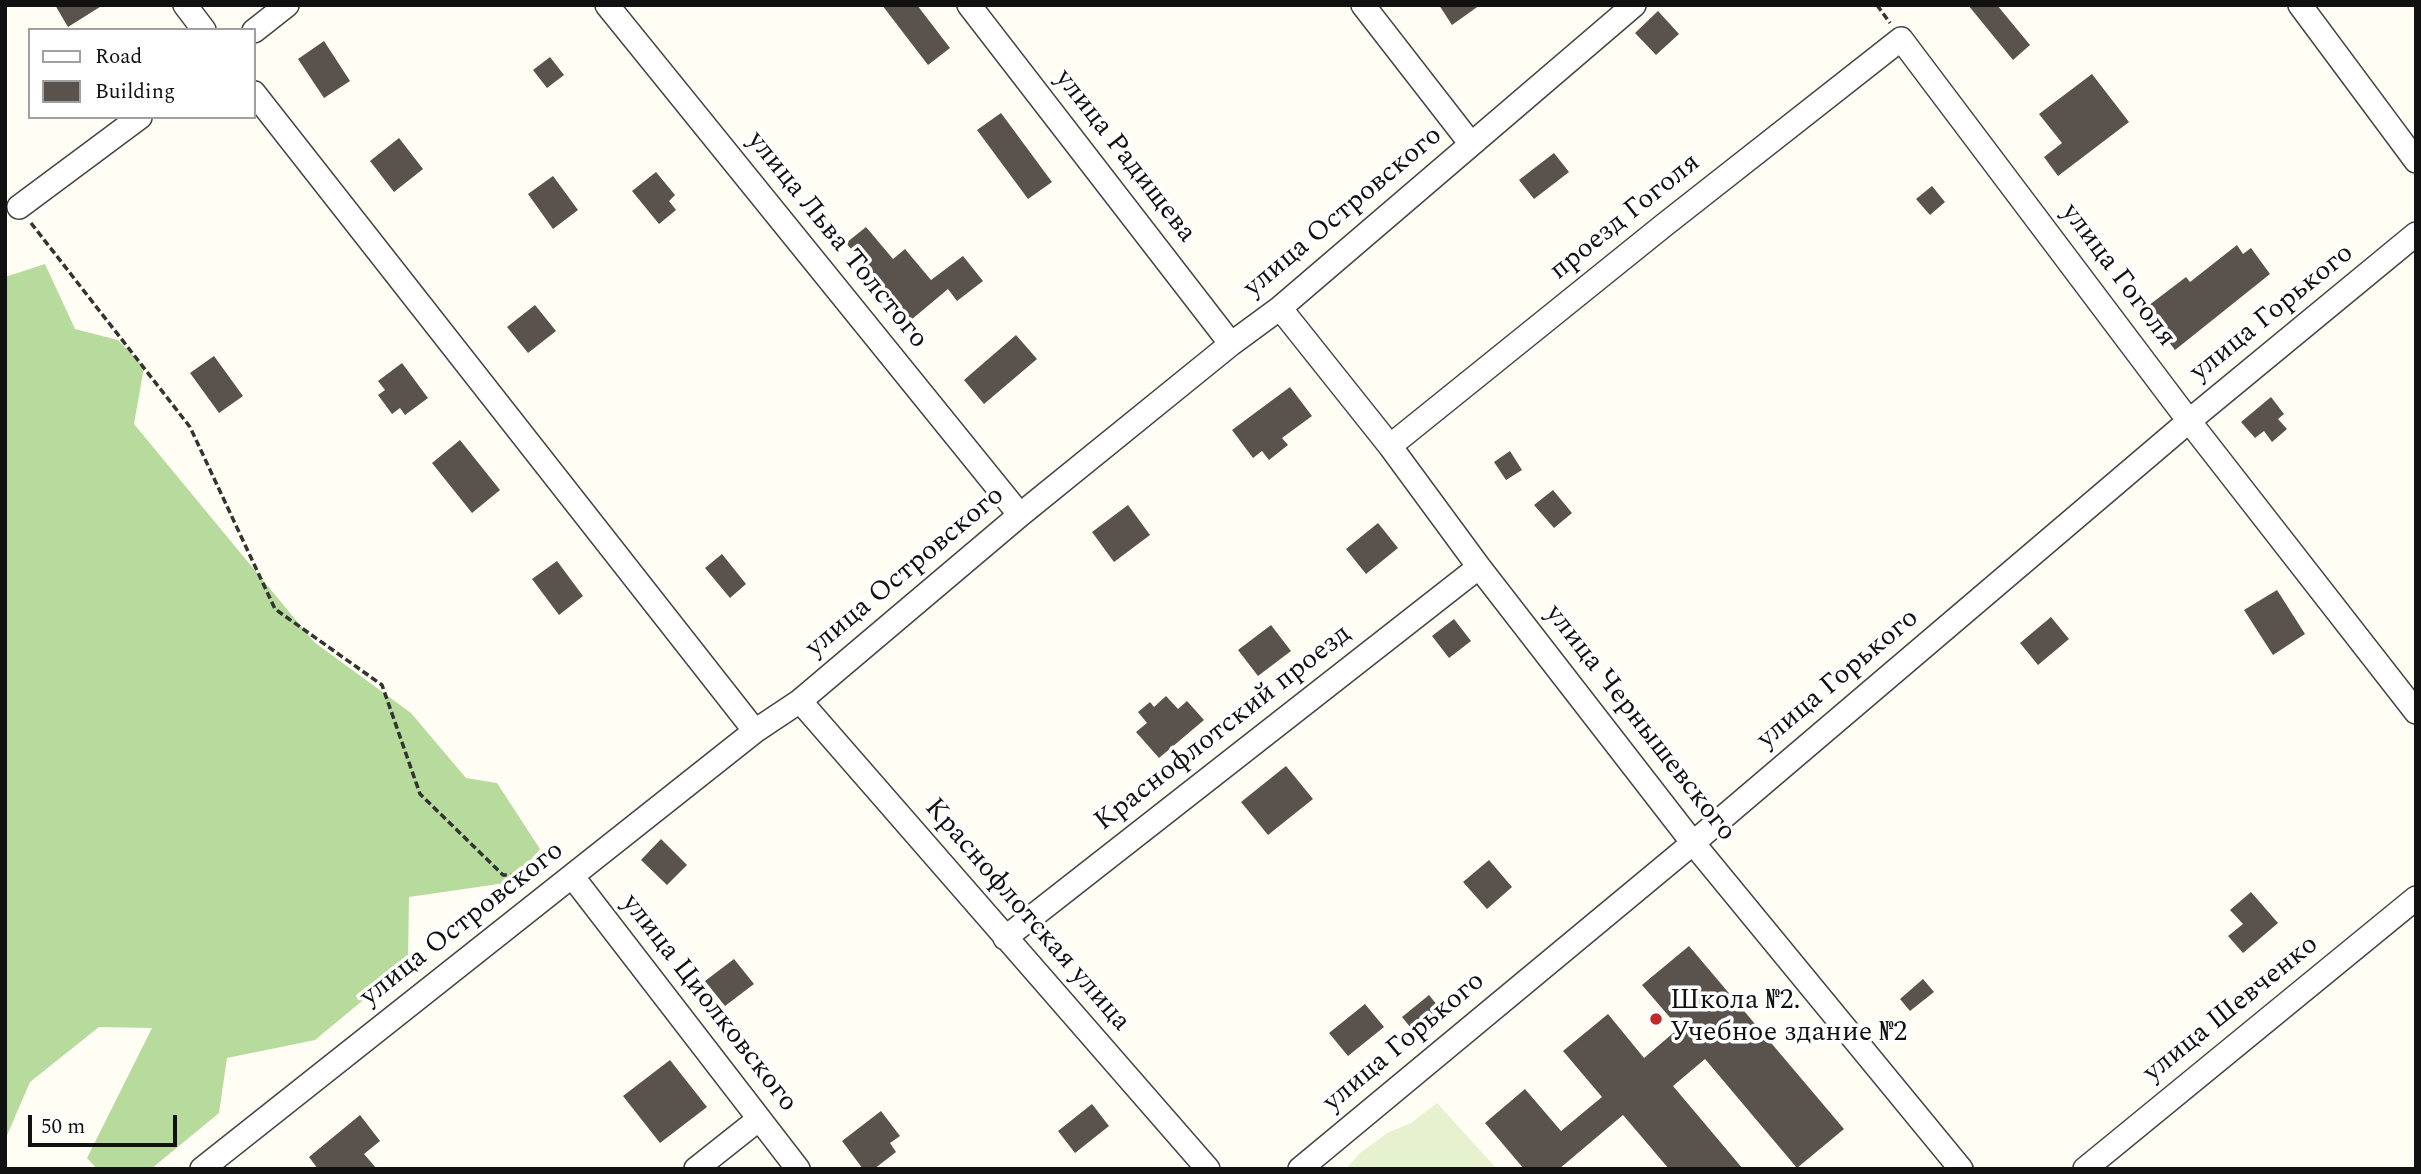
<!DOCTYPE html>
<html>
<head>
<meta charset="utf-8">
<style>
	body { margin:0 }
	#map { position:relative; width:2421px; height:1174px; overflow:hidden; background:#fffdf4; font-family:Spectral,serif }
	canvas { display:block }
	.frame { position:absolute; inset:0; border:7px solid #111; pointer-events:none }
	.legend { position:absolute; left:28px; top:28px; width:228px; height:91px; box-sizing:border-box; background:#fff; border:2px solid #a0a0a0; margin:0; padding:9px 12px; list-style:none; font-size:21px; color:#111 }
	.legend li { display:flex; align-items:center; gap:14px; height:35px }
	.legend b { width:35px; border:2px solid #a0a0a0 }
	.scale { position:absolute; left:28px; top:1115px; width:149px; height:32px; box-sizing:border-box; border:4px solid #111; border-top:0; padding-left:9px; font-size:21px; line-height:24px; white-space:nowrap; color:#111; -webkit-text-stroke:5px #fff; paint-order:stroke }
</style>
</head>
<body>
<div id="map">
<canvas width="2421" height="1174"></canvas>
<div class="frame"></div>
<ul class="legend">
<li><b style="height:9px;background:#fff"></b>Road</li>
<li><b style="height:19px;background:#59524d"></b>Building</li>
</ul>
<div class="scale">50 m</div>
</div>
<script>
const ctx = document.querySelector('canvas').getContext('2d');
ctx.lineJoin = 'round';
function fillPath(path, color) { ctx.fillStyle = color; ctx.fill(path, 'evenodd'); }
const shape = rows => new Path2D(rows.map(r => 'M' + r).join(''));
function strokePath(path, color, width, dash) { ctx.strokeStyle = color; ctx.lineWidth = width; ctx.lineCap = dash ? 'butt' : 'round'; ctx.setLineDash(dash || []); ctx.stroke(path); }
function drawText(font, color, halo, rows, align = 'center') {
  ctx.font = font + ' Spectral,serif'; ctx.lineWidth = 7; ctx.setLineDash([]); ctx.textBaseline = 'middle'; ctx.strokeStyle = halo; ctx.fillStyle = color; for (const [text, x, y, turn = 0] of rows) {
    ctx.save(); ctx.translate(x, y); ctx.rotate((+turn || 0) * Math.PI / 180); ctx.textAlign = isNaN(turn) ? turn : align; if (halo) ctx.strokeText(text, 0, 0); ctx.fillText(text, 0, 0); ctx.restore();
  }
}
fillPath(shape([
	[45,264,75,329,118,340,144,367,134,424,314,642,411,713,466,778,497,783,540,849,512,882,409,897,408,963,315,1040,227,1058,219,1113,151,1169,97,1169,87,1158,152,1028,99,1027,30,1082,5,1140,5,277]
]), '#b7db9c');
fillPath(shape([
	[1437,1103,1497,1169,1346,1169,1360,1153,1387,1133,1411,1123]
]), '#e5f1cf');
fillPath(shape([
	[55,5,103,5,68,27],
	[882,5,917,5,950,48,928,65],
	[1439,5,1480,5,1452,25],
	[1968,5,1997,5,2030,45,2013,60],
	[1658,11,1679,34,1656,55,1635,33],
	[324,41,350,81,324,98,298,59],
	[550,57,564,75,547,88,533,70],
	[2092,74,2129,122,2058,176,2044,157,2062,143,2039,114],
	[1001,113,1052,182,1028,199,977,130],
	[399,138,423,169,394,192,370,161],
	[1554,153,1569,172,1534,199,1519,180],
	[656,172,675,195,669,201,676,210,659,224,632,191],
	[553,176,578,210,553,229,528,194],
	[1932,186,1945,202,1930,215,1916,199],
	[866,227,893,259,905,249,931,280,963,256,983,281,957,301,948,289,911,320,846,243],
	[2237,245,2243,254,2251,248,2270,274,2175,350,2144,309,2186,277,2190,282],
	[535,305,556,331,528,353,507,327],
	[1016,335,1037,359,984,404,964,380],
	[214,356,243,396,219,413,190,373],
	[402,363,428,398,405,415,400,408,392,414,378,395,385,390,378,381],
	[1290,387,1312,416,1282,438,1288,445,1269,460,1262,451,1253,458,1232,430],
	[2271,397,2284,414,2278,419,2287,429,2272,442,2264,431,2255,438,2241,422],
	[460,440,500,490,472,513,432,463],
	[1510,451,1522,470,1506,480,1494,462],
	[1553,490,1572,513,1554,528,1534,505],
	[1128,505,1150,535,1114,562,1092,532],
	[1378,523,1398,548,1366,574,1346,549],
	[722,554,746,584,730,598,705,568],
	[557,561,583,596,559,615,532,579],
	[2277,590,2305,634,2273,655,2244,610],
	[2051,617,2069,639,2038,665,2020,643],
	[1454,619,1471,641,1449,658,1432,636],
	[1271,625,1291,651,1258,676,1238,650],
	[1166,696,1178,709,1187,701,1204,720,1159,758,1136,732,1147,723,1138,712,1150,702,1154,707],
	[1286,766,1313,799,1268,835,1241,802],
	[661,839,687,865,667,885,641,860],
	[1489,860,1512,887,1487,909,1463,882],
	[2251,892,2278,923,2243,953,2228,936,2243,924,2230,910],
	[1689,946,1844,1129,1797,1168,1705,1059,1673,1086,1743,1169,1669,1169,1623,1115,1559,1169,1524,1169,1485,1123,1525,1089,1561,1131,1602,1097,1563,1051,1608,1014,1644,1058,1679,1028,1642,985],
	[734,959,754,984,725,1006,705,981],
	[1923,979,1934,992,1910,1011,1900,999],
	[1429,995,1446,1016,1419,1038,1402,1017],
	[1365,1004,1384,1027,1348,1056,1329,1033],
	[670,1060,707,1107,660,1143,623,1096],
	[1092,1104,1109,1126,1075,1153,1058,1131],
	[881,1111,900,1136,890,1143,896,1152,874,1169,863,1169,842,1141],
	[360,1115,380,1141,364,1154,377,1169,318,1169,309,1157]
]), '#59524d');
const minor = shape([
	[185,5,204,30],
	[607,5,1020,515],
	[969,5,1231,344],
	[1363,5,1471,144],
	[2300,5,2416,161],
	[254,31,287,5],
	[254,93,755,731],
	[19,207,140,117],
	[1280,308,1390,446,1479,567,1693,843,1961,1169],
	[1390,446,1663,226,1901,39,2189,421,2416,712],
	[800,701,1208,1169],
	[572,876,798,1169],
	[1005,938,1479,567],
	[202,1169,755,731,800,701,1020,515,1231,344,1280,308,1634,5],
	[696,1169,759,1119],
	[1300,1169,1693,843,2189,421,2416,234],
	[2085,1169,2416,898]
]);
strokePath(minor, '#444', 26);
strokePath(shape([
	[1877,5,1890,23],
	[31,223,190,427,275,609,382,685,420,794,503,875,538,876]
]), '#333', 3.5, [7, 3.5]);
strokePath(minor, '#fff', 23);
for (const [x, y, r, color] of [
	[1656,1019,7,"#c1282d"]
]) { const dot = new Path2D(); dot.arc(x, y, r, 0, 2 * Math.PI); ctx.fillStyle = color; ctx.fill(dot); strokePath(dot, '#fff', 2.5); }
drawText('28px', '#111', '#fff', [
	["улица Радищева",1124,157,52],
	["улица Островского",1344,213,-40],
	["проезд Гоголя",1626,218,-39],
	["улица Льва Толстого",836,241,51],
	["улица Гоголя",2117,276,53],
	["улица Горького",2273,314,-39],
	["улица Островского",906,573,-40],
	["улица Горького",1839,680,-40],
	["улица Чернышевского",1639,724,52],
	["Краснофлотский проезд",1224,729,-38],
	["Краснофлотская улица",1026,916,49],
	["улица Островского",463,925,-38],
	["улица Циолковского",708,1004,52],
	["улица Шевченко",2232,1010,-39],
	["улица Горького",1405,1043,-40]
]);
drawText('28px', '#111', '#fff', [
	["Школа №2.",1670,1003],
	["Учебное здание №2",1670,1035]
], 'left');
</script>
</body>
</html>
